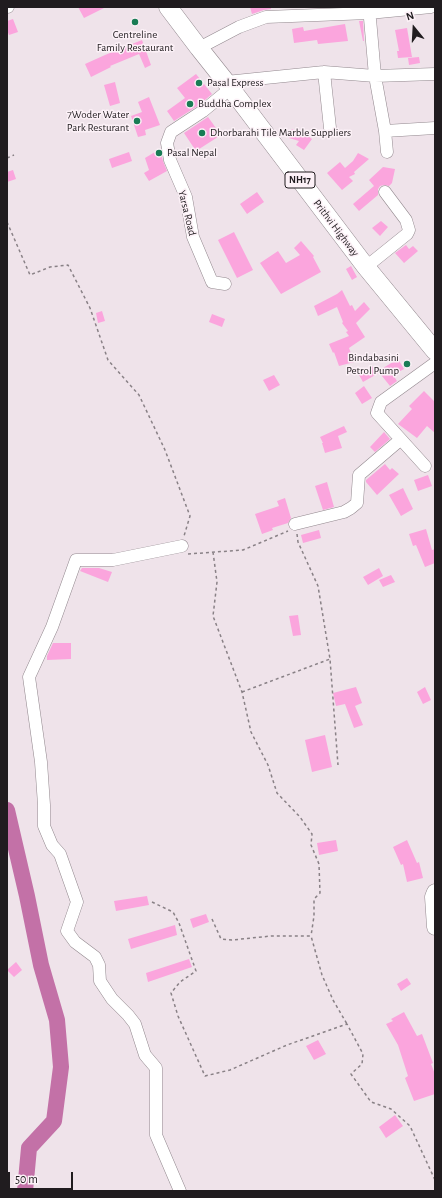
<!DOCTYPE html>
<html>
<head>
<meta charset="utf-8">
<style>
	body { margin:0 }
	#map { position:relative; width:442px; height:1198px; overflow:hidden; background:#efe3ea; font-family:"Alegreya Sans",sans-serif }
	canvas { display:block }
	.frame { position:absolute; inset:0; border:8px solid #201c1f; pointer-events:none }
	.north { position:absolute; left:394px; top:8px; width:40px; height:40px; -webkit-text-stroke:3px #fcf1f7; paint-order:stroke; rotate:342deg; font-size:11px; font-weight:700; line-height:16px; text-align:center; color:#201c1f }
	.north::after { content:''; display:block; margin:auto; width:14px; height:18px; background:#201c1f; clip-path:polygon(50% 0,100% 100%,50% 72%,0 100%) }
	.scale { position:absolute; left:8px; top:1172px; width:65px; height:18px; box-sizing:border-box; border:2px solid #201c1f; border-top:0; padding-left:5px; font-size:12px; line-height:14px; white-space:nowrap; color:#201c1f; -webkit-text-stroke:3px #fcf1f7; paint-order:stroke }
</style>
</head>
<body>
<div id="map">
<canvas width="442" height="1198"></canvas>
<div class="frame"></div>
<div class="north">N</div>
<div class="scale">50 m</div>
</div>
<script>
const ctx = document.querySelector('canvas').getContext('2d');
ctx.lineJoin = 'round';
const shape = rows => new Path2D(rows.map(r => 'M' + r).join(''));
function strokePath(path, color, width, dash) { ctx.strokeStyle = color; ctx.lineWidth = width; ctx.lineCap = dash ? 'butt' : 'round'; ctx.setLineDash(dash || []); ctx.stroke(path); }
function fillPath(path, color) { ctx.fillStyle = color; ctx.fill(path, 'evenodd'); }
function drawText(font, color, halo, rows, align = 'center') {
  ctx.font = font + ' "Alegreya Sans",sans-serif'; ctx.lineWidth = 3; ctx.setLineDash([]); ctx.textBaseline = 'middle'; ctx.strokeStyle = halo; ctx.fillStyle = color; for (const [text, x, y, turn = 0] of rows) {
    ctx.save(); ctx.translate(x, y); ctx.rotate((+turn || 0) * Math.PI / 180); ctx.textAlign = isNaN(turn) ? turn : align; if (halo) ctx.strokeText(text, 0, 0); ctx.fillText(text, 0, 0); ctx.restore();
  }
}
strokePath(shape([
	[7,821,12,831]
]), '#c371a7', 2.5);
strokePath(shape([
	[7,810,27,896,41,965,57,1020,61,1067,54,1121,29,1148,25,1191]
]), '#c371a7', 16);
fillPath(shape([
	[78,7,106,7,84,18],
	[250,7,271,7,271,9,264,10,252,14],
	[13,19,18,32,9,35,7,30,7,21],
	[359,21,363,21,364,41,363,41],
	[345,24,348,41,318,44,317,40,294,43,292,29,303,27,304,31],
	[407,28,412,57,398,58,397,51,399,51,395,30],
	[142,40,151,65,145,68,139,54,110,66,111,67,91,77,85,64,105,55],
	[419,57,420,63,409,65,408,58],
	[196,74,212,94,199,105,174,121,167,111,185,98,177,88],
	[115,82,120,103,110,106,104,85],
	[149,97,160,125,145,130,146,135,138,137,131,116,142,112,138,102],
	[208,117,221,135,196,151,184,133],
	[292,129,305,134,312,139,304,150,296,145,299,141,289,138],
	[160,149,163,161,167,171,149,181,144,173,149,170,145,158],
	[129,152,132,161,112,168,109,159],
	[358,153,369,159,354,172,355,174,349,177,353,181,342,190,327,173,340,162,345,168,353,161],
	[383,167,395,169,392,183,389,186,384,185,380,186,378,189,378,195,359,211,353,204,374,186,369,180],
	[13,170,16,179,7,182,7,172],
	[257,192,264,202,247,214,240,204],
	[381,221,388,227,380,236,372,228],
	[234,232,253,270,237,278,218,240],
	[301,241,314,256,313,257,321,272,281,294,260,263,278,251,286,263,300,255,294,248],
	[406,245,409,249,413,246,418,251,404,263,395,253],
	[351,266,357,277,352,280,346,269],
	[342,290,350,306,352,305,355,311,364,302,370,309,356,323,365,337,349,348,354,362,339,366,334,352,333,353,329,344,349,336,346,332,348,331,342,323,343,322,337,307,318,316,314,306,337,294],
	[102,311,105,321,98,323,96,313],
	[212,314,225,319,222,327,209,322],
	[398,359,404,369,393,375,397,381,390,386,378,371],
	[372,366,377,374,363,382,359,375],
	[274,375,280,385,269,391,263,380],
	[364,386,372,398,362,404,355,393],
	[424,391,435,402,435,433,427,426,417,438,398,424,412,409,409,406],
	[344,426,347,432,338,436,342,448,325,453,322,443,323,443,320,437],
	[384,432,390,439,375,452,370,447],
	[385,464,390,470,392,468,399,474,377,495,366,482,366,480],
	[428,475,432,486,418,491,414,480],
	[327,482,334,507,323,510,315,486],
	[403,488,413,509,401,516,389,495],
	[285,498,291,518,288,523,272,528,273,530,262,534,255,514,279,506,277,501],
	[426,529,432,550,435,549,435,563,425,567,416,545,413,546,409,534],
	[319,530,321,538,303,543,301,535],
	[82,568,99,568,112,572,108,582,80,571],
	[379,568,383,576,368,585,363,577],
	[391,575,395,582,383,587,379,580],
	[298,615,301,635,293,636,289,616],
	[53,643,71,643,71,659,47,660,47,656],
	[356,687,362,703,355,706,363,725,354,728,345,704,336,706,333,693],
	[425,687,431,700,423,704,417,692],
	[325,735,332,767,312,772,305,740],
	[336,840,338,851,319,855,317,843],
	[407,840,417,863,419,862,423,878,407,882,403,864,401,865,393,847],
	[147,896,149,905,116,911,114,901],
	[206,914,209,922,193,928,190,919],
	[175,925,177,935,131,949,128,939],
	[189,959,192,967,148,982,146,973],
	[16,962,22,970,14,977,7,970],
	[407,978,411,984,401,991,397,984],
	[404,1012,417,1036,422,1034,433,1063,431,1064,435,1074,435,1094,414,1101,405,1078,408,1076,398,1045,386,1024,393,1021,391,1019],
	[318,1040,326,1054,314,1060,306,1046],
	[395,1115,403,1126,386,1138,379,1127]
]), '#fba5dd');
const minor = shape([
	[7,7,8,7],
	[369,7,375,76,385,131,387,152],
	[199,48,239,27,266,17,369,13,431,7],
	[324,72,330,128],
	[226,82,324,72,375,76,435,74],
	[385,131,435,128],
	[366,267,407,234,409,230,406,220,385,192],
	[225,284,212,282,193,237,186,197,170,160,167,143,171,132,203,111,231,88],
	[425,466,377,413,381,402,435,363],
	[295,524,344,512,351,508,357,503,359,475,400,440],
	[180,1191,156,1135,156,1068,145,1055,135,1024,128,1015,112,999,100,981,99,965,95,957,75,942,67,931,77,902,60,854,52,845,44,826,44,805,41,762,29,677,52,627,76,560,113,560,182,546]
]);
const major = shape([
	[435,892,433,897,435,927]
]);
const highway = shape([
	[168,7,199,48,226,82,366,267,435,351]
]);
strokePath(minor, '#92888e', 13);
strokePath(major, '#92888e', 17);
strokePath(highway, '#92888e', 19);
strokePath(shape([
	[7,158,14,155],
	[7,222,30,275,50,267,68,265,90,308,108,360,139,395,165,450,190,516,184,536],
	[297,534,298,542,318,586,330,659,338,765],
	[213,552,217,582,213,616,242,692,251,732,268,765,277,793,300,817,312,834,311,845,319,864,320,893,314,899,314,916,311,936],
	[188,554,243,550,288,531],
	[242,692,330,659],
	[152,902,173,912,179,923,196,971,180,982,171,993,178,1016,205,1076,230,1070,287,1045,347,1024,363,1054,362,1064,351,1074,371,1102,391,1109,410,1126,435,1180],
	[212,919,221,939,232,940,271,936,311,936,322,975,333,1000,347,1024]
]), '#898186', 1.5, [3, 3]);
strokePath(minor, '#fff', 12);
strokePath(major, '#fff', 16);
strokePath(highway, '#fff', 18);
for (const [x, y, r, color] of [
	[135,22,4,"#197c55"],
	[199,83,4,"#197c55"],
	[190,104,4,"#197c55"],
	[137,121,4,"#197c55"],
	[202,133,4,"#197c55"],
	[159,153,4,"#197c55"],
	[407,364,4,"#197c55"]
]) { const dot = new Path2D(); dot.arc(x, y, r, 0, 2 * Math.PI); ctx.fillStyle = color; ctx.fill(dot); strokePath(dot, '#fcf1f7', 1.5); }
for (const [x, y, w] of [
	[300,180,30]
]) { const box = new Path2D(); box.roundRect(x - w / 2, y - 8, w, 16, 3); ctx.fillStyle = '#fcf1f7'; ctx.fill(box); strokePath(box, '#201c1f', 1); }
drawText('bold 10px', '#201c1f', null, [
	["NH17",300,180]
]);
drawText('11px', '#201c1f', '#fcf1f7', [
	["Centreline",135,35,"center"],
	["Family Restaurant",135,48,"center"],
	["Pasal Express",207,83],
	["Buddha Complex",198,104],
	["7Woder Water",129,115,"right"],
	["Park Resturant",129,128,"right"],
	["Dhorbarahi Tile Marble Suppliers",210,133],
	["Pasal Nepal",167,153],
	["Bindabasini",399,358,"right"],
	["Petrol Pump",399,371,"right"]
], 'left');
drawText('11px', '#201c1f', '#fcf1f7', [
	["Yarsa Road",187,213,76],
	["Prithvi Highway",336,228,53]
]);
</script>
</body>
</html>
